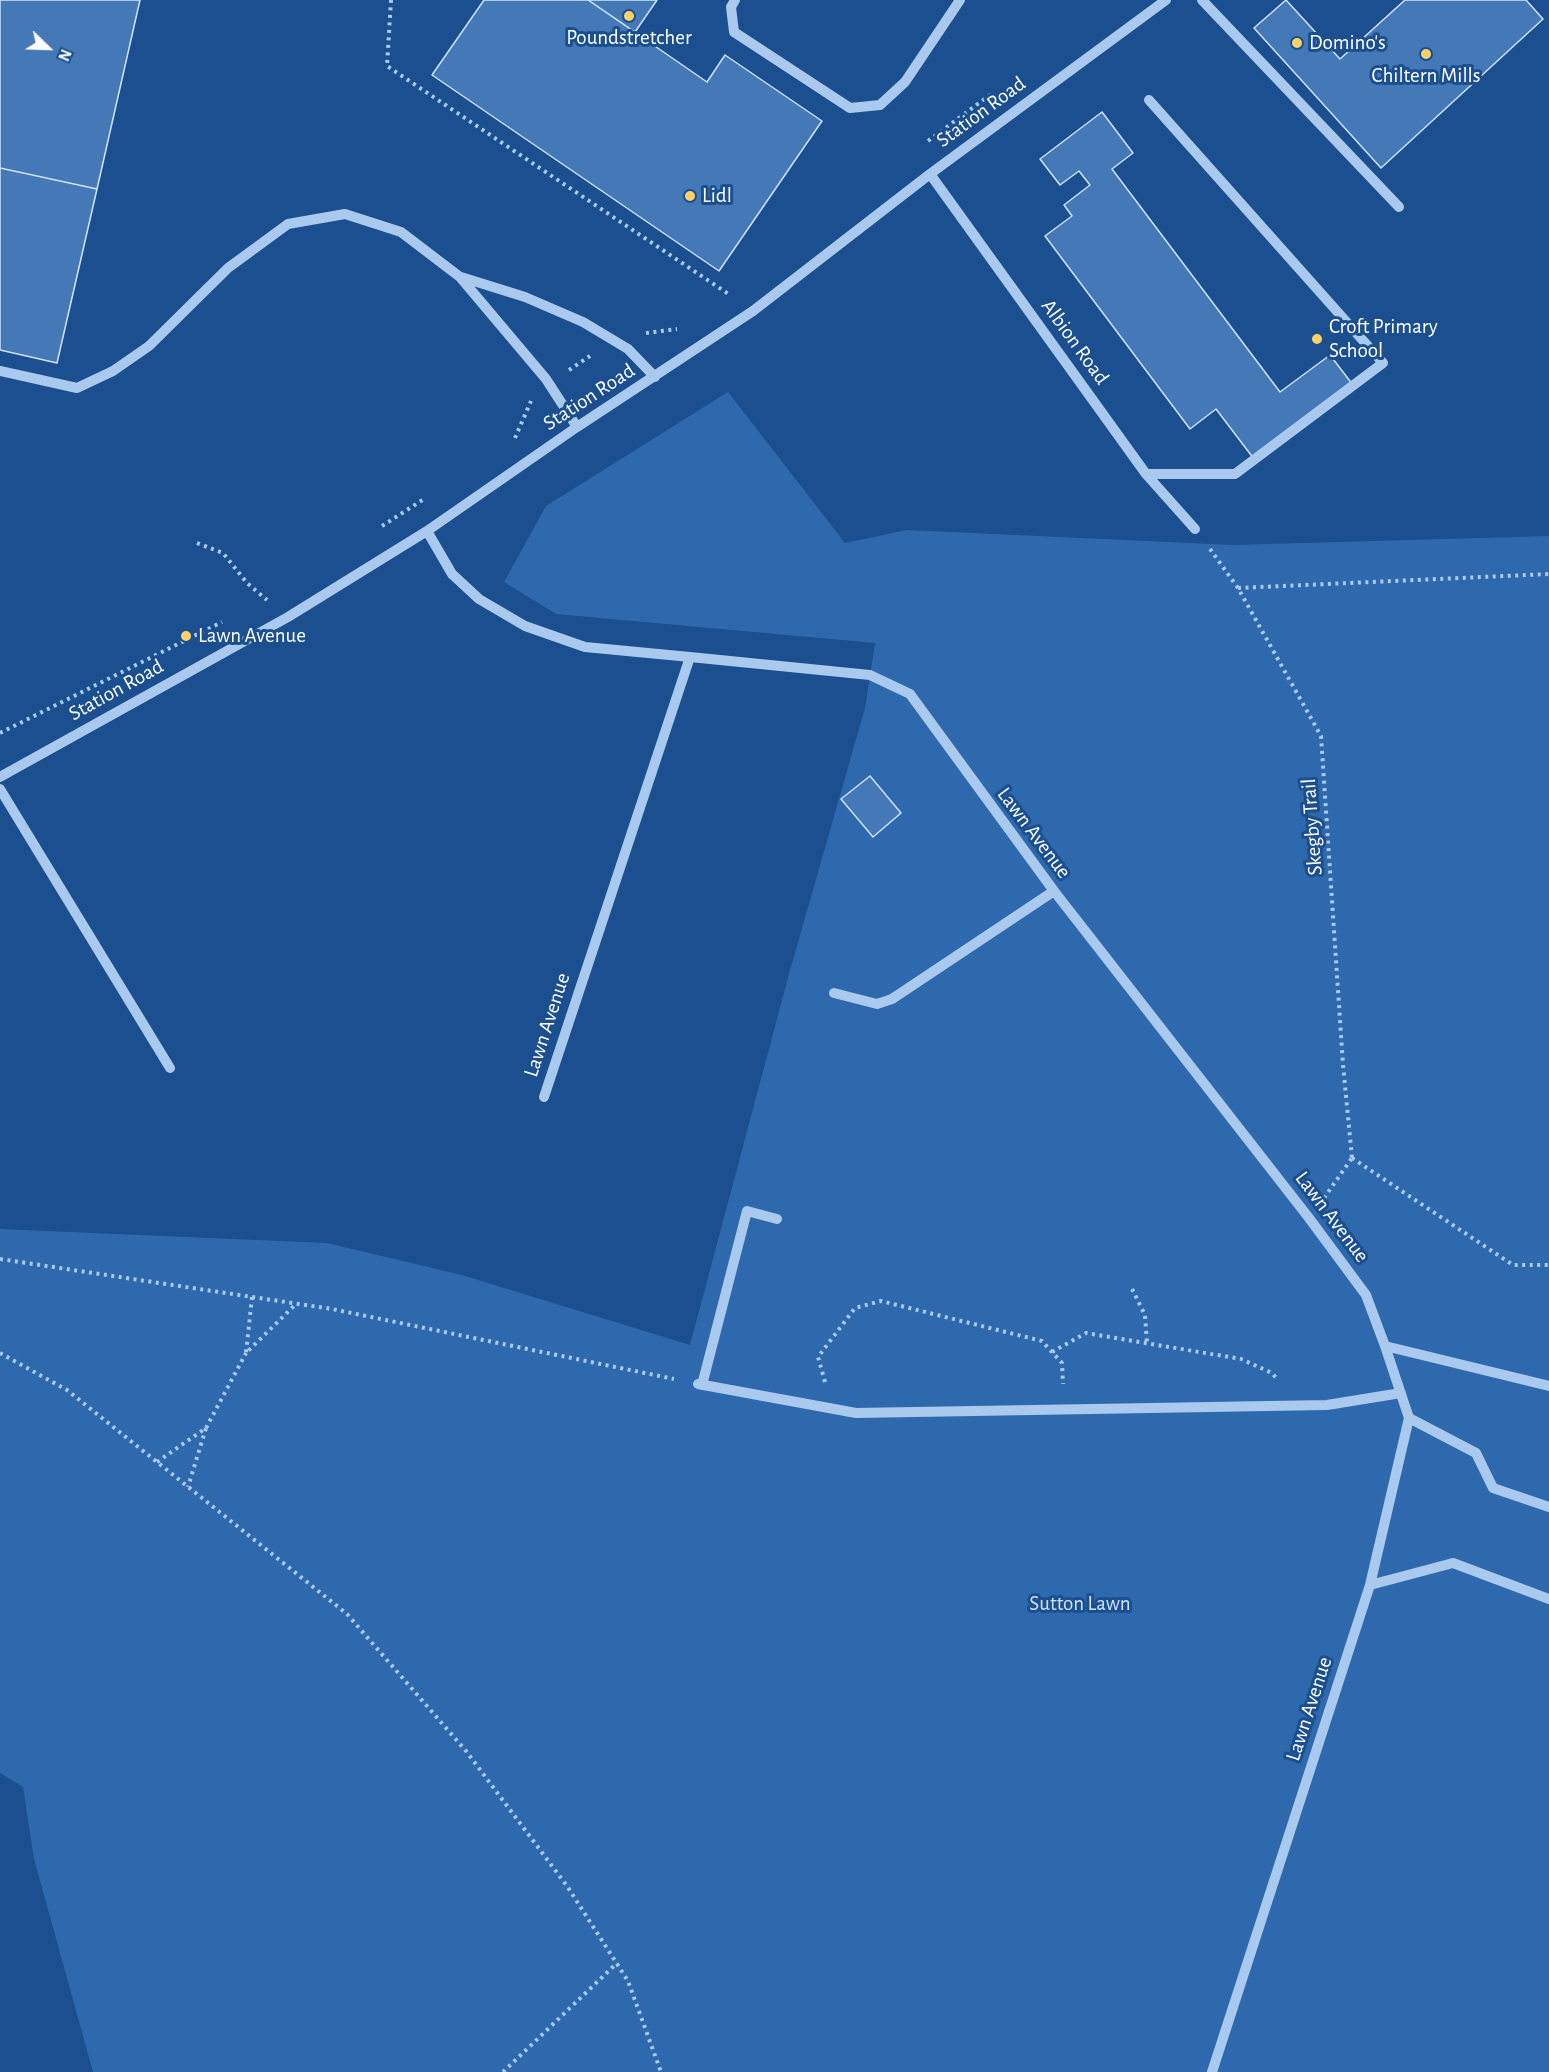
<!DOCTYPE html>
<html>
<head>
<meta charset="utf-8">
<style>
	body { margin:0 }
	#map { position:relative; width:1549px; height:2072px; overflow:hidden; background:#1b4f8f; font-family:"Alegreya Sans",sans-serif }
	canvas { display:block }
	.north { position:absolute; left:18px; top:18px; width:60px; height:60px; -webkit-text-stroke:4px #1b4f8f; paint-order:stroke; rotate:113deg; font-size:16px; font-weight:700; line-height:24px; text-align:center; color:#fff }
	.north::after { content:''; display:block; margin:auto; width:21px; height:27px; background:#fff; clip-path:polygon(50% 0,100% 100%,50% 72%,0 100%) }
</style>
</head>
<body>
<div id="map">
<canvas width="1549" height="2072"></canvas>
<div class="north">N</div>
</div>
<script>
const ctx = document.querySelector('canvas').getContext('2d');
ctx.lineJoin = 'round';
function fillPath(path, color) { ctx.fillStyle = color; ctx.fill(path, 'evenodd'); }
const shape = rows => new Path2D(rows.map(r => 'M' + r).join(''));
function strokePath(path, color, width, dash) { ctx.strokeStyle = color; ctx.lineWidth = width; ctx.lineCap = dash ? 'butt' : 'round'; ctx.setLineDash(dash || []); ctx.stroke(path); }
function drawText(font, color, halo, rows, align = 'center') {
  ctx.font = font + ' "Alegreya Sans",sans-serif'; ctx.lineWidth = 6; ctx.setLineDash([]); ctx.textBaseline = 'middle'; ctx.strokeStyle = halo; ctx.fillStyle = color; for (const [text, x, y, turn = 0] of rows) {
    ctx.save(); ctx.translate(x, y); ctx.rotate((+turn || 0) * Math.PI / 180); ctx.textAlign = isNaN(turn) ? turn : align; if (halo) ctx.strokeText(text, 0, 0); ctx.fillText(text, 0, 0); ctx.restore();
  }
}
fillPath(shape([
	[728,392,845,543,907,530,1234,545,1549,536,1549,2072,93,2072,34,1859,23,1787,0,1773,0,1229,327,1243,462,1275,690,1345,789,974,865,708,875,643,556,614,504,582,546,506]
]), '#2e69ad');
const building = shape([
	[0,0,140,0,97,189,0,168,0,0],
	[484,0,588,0,707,82,725,55,822,121,719,271,432,75,484,0],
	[588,0,657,0,635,32,588,0],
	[1286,0,1340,59,1405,0,1526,0,1543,19,1381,168,1254,28,1286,0],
	[1102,112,1133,153,1112,169,1280,392,1330,355,1353,385,1254,459,1216,409,1190,429,1045,236,1072,216,1064,205,1090,185,1079,171,1060,185,1040,159,1102,112],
	[0,168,97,189,57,363,0,350,0,168],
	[870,776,901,813,873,837,841,799,870,776]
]);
fillPath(building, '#4478b7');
strokePath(building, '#cfe3fa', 1.5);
strokePath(shape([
	[391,0,387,66,730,295],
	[928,141,994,92],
	[646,333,677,329],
	[569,370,590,356],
	[515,438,531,401],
	[382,526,424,499],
	[197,543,223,553,247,583,267,600],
	[1210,549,1238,588,1321,736,1343,1065,1352,1158],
	[1238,588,1549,574],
	[0,733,222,622],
	[1352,1158,1513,1265,1549,1265],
	[1324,1198,1352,1158],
	[0,1259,332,1309,674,1379],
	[1132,1289,1145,1315,1147,1343],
	[252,1297,246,1353,295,1305],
	[1052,1352,1086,1333,1241,1359,1272,1373,1278,1380],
	[0,1353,67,1390,347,1614,466,1751,567,1886,628,1981,661,2072],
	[825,1382,818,1357,855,1308,881,1301,1042,1341,1062,1363,1063,1384],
	[206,1428,246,1353],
	[157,1462,206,1428,188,1487],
	[503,2072,617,1963]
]), '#a9c9ee', 4, [3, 4.5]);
strokePath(shape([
	[735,0,731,7,734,32,850,108,880,105,905,82,960,0],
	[1202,0,1399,207],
	[930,174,1146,474,1195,529],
	[461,277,525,297,583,322,628,349,655,377],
	[0,371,77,388,113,371,149,346,228,268,288,224,345,214,401,232,460,277,546,379,577,427],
	[1146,474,1235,474,1383,363,1149,100],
	[427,531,452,574,479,599,525,626,585,647,690,657,544,1097],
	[690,657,870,675,910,694,1054,891,1309,1218,1366,1295,1385,1346,1409,1418,1370,1585,1212,2072],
	[0,777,288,617,427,531,577,427,753,311,930,174,1166,0],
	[0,789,170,1068],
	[834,993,877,1004,892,999,1054,891],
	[1385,1346,1549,1386],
	[698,1384,856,1413,1327,1405,1401,1393],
	[702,1385,747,1211,777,1219],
	[1409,1418,1476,1453,1493,1488,1549,1507],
	[1370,1585,1453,1563,1549,1599]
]), '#a9c9ee', 10);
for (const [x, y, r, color] of [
	[629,16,6,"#ffd166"],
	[1297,43,6,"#ffd166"],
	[1426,54,6,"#ffd166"],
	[690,196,6,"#ffd166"],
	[1317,339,6,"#ffd166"],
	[186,636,6,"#ffd166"]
]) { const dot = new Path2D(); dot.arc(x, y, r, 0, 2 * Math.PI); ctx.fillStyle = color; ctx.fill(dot); strokePath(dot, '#1b4f8f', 2); }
drawText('21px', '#fff', '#1b4f8f', [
	["Poundstretcher",629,38,"center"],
	["Domino's",1309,43],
	["Chiltern Mills",1426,76,"center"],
	["Lidl",702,196],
	["Croft Primary",1329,327],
	["School",1329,351],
	["Lawn Avenue",198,636]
], 'left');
drawText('21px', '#fff', '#1b4f8f', [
	["Station Road",981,112,-36],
	["Albion Road",1075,342,54],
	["Station Road",589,397,-33],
	["Station Road",116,690,-29],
	["Skegby Trail",1312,827,-94],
	["Lawn Avenue",1034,833,53],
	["Lawn Avenue",547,1025,-72],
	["Lawn Avenue",1332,1217,53],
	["Lawn Avenue",1309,1709,-72]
]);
drawText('21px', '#cfe3fa', '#1b4f8f', [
	["Sutton Lawn",1080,1604]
]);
</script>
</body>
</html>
